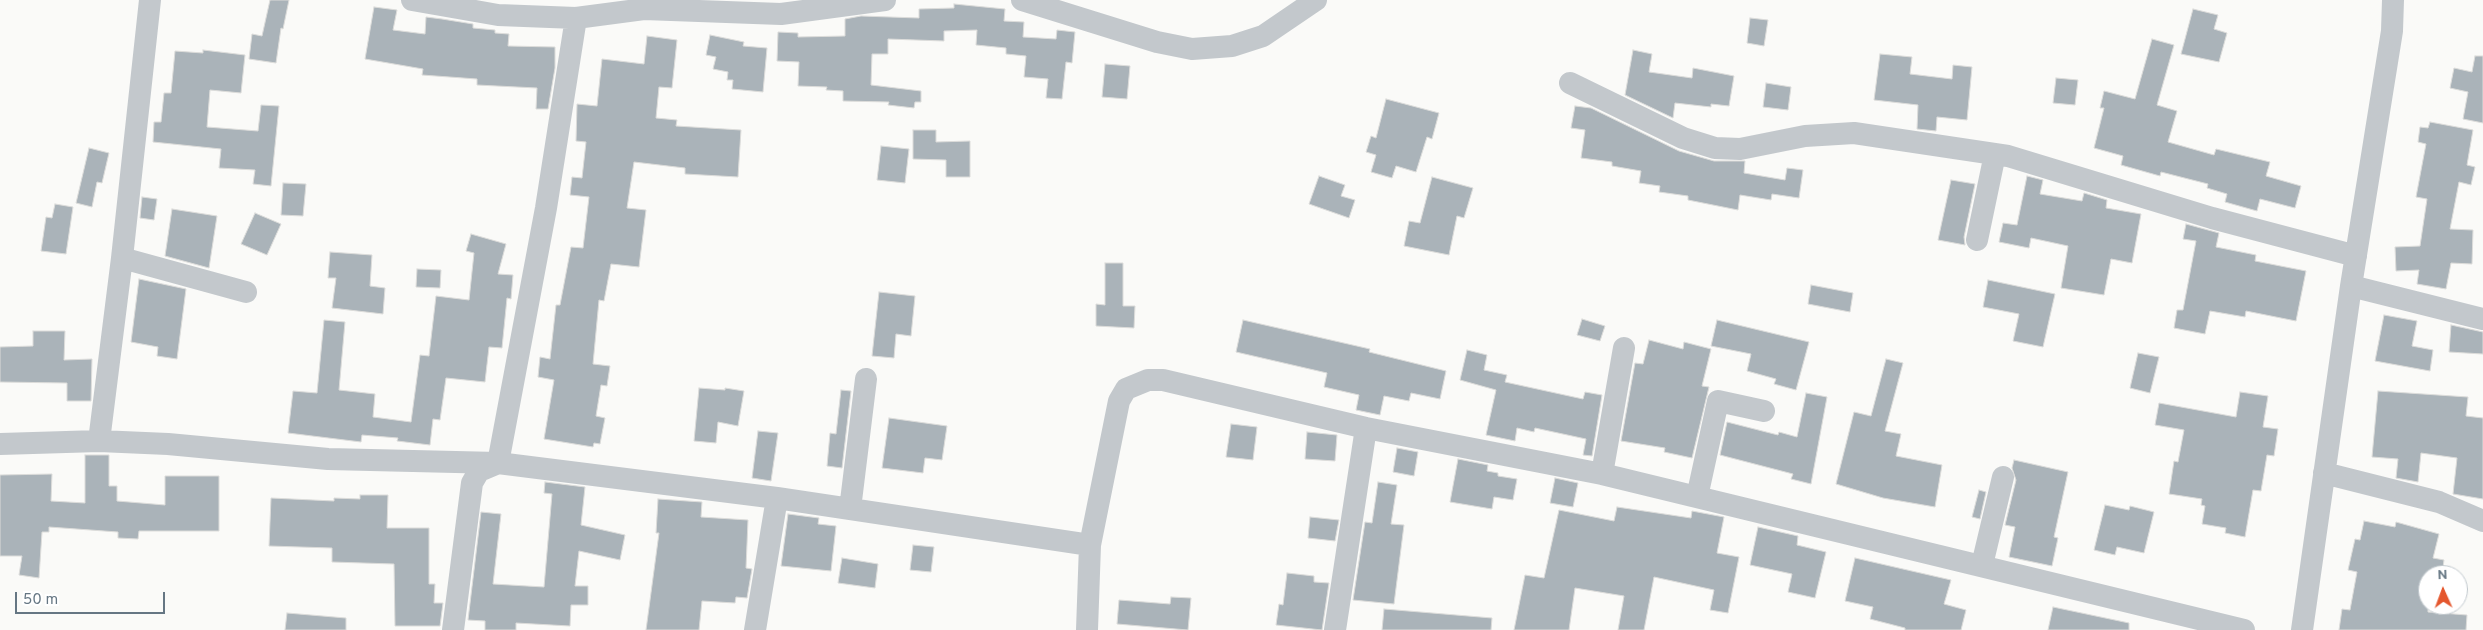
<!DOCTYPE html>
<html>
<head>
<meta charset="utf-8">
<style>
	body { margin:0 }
	#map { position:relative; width:2483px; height:630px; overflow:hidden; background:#fafaf8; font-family:Overpass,sans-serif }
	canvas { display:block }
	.north { position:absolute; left:2418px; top:565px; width:50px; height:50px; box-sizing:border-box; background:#fff; border:1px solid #c1c8cd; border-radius:50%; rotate:358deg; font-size:14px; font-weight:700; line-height:20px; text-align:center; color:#657683 }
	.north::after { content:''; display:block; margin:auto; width:18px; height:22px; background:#e4572e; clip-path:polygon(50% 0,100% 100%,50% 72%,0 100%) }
	.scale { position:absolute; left:15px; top:592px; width:150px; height:22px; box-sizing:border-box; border:2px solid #657683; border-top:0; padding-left:6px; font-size:15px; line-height:18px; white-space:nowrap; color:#657683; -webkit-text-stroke:4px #fff; paint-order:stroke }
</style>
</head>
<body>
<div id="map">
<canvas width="2483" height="630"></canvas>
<div class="north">N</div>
<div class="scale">50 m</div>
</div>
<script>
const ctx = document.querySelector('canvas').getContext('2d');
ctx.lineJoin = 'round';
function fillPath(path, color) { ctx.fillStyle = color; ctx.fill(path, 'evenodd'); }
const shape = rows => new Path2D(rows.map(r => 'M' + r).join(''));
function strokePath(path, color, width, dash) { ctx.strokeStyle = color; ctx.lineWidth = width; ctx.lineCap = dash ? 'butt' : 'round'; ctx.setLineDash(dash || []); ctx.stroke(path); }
const building = shape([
	[270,0,289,0,283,29,281,28,276,63,249,59,252,34,262,36,270,0],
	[954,4,1005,9,1004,21,1024,22,1023,37,1056,39,1057,30,1075,32,1072,63,1066,62,1062,99,1046,98,1048,79,1024,77,1026,56,1006,54,1006,48,976,45,977,30,944,31,944,41,888,39,888,54,872,54,871,85,921,91,921,102,915,102,914,108,888,105,889,102,843,101,843,91,826,90,827,87,798,86,799,62,777,61,778,32,798,33,798,37,845,36,845,19,861,16,919,18,919,9,954,8,954,4],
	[374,7,397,10,393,30,425,34,426,17,442,19,473,24,473,28,495,30,495,33,509,34,508,46,555,47,555,68,548,109,536,109,537,88,477,85,477,79,422,75,423,69,365,59,374,7],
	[2193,9,2218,15,2214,29,2227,33,2219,62,2181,54,2193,9],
	[1750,18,1768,20,1764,46,1747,43,1750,18],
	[710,35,744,42,743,46,767,48,763,92,732,89,733,80,727,80,728,72,713,69,716,57,706,55,710,35],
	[647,36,677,40,672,88,659,87,656,118,677,120,676,126,741,130,738,177,685,174,685,168,634,162,627,208,646,210,639,267,611,264,604,301,599,300,593,364,610,366,607,386,601,385,596,416,605,418,600,444,594,443,593,447,544,439,554,380,538,377,540,357,550,359,556,305,560,305,571,247,583,248,589,197,570,195,572,177,582,178,586,142,576,141,577,104,597,106,602,59,644,64,647,36],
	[2152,39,2174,45,2157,105,2177,111,2168,142,2214,155,2216,149,2270,162,2266,176,2301,186,2295,208,2260,199,2257,211,2225,202,2227,194,2207,188,2208,184,2161,172,2160,176,2121,165,2123,156,2094,148,2104,108,2100,108,2104,91,2135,99,2152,39],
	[203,50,245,55,241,93,210,90,207,127,258,131,261,105,279,106,271,186,253,184,255,170,219,168,221,149,153,142,154,122,161,122,164,93,171,93,175,51,203,53,203,50],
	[1633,50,1652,54,1649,72,1692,78,1693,68,1734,76,1729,106,1711,104,1711,107,1675,103,1673,118,1625,95,1633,50],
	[1880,54,1912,57,1910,74,1952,79,1953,65,1972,67,1967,120,1937,117,1936,131,1917,129,1918,105,1874,100,1880,54],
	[2475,56,2483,56,2483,123,2463,119,2468,92,2450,88,2454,68,2472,72,2475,56],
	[1105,64,1130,66,1127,99,1102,97,1105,64],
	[2056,78,2078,80,2075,105,2053,103,2056,78],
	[1766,83,1791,87,1788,110,1763,107,1766,83],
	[1386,99,1439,113,1432,139,1427,137,1416,172,1396,166,1392,178,1371,172,1376,155,1366,152,1371,136,1376,138,1386,99],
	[1575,106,1591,108,1679,151,1714,161,1745,161,1744,173,1785,180,1787,168,1803,170,1799,198,1772,194,1771,200,1740,195,1738,210,1688,200,1688,196,1659,192,1660,186,1639,183,1641,171,1612,166,1612,162,1581,158,1585,130,1571,128,1575,106],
	[2430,122,2473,130,2467,165,2475,167,2471,185,2459,182,2450,229,2473,230,2472,264,2451,263,2446,289,2417,284,2419,270,2396,271,2395,247,2420,246,2427,199,2416,197,2426,144,2418,142,2420,127,2428,128,2430,122],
	[913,130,936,130,936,142,970,141,970,177,946,177,946,160,913,159,913,130],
	[881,146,909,149,905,183,877,180,881,146],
	[89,148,109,153,102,183,97,182,92,207,76,203,89,148],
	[1319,176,1345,185,1341,196,1355,200,1349,218,1309,204,1319,176],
	[2027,176,2043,180,2040,194,2082,201,2084,193,2107,200,2106,208,2141,214,2132,263,2111,259,2104,295,2061,288,2068,246,2031,238,2029,248,1999,242,2003,223,2017,225,2027,176],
	[1432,177,1473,188,1464,218,1457,216,1449,255,1404,246,1409,221,1420,223,1432,177],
	[1951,180,1975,184,1964,237,1965,245,1938,240,1951,180],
	[283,183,306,184,303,216,281,215,283,183],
	[142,197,157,199,154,220,140,218,142,197],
	[55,204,73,207,66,254,41,251,46,217,52,218,55,204],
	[172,209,217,216,209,268,165,256,172,209],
	[255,213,281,224,267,255,241,244,255,213],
	[2186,224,2219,233,2216,247,2256,255,2255,261,2306,271,2296,321,2246,311,2245,317,2210,311,2205,334,2174,328,2177,310,2183,310,2196,241,2183,239,2186,224],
	[471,234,506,244,498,274,513,275,511,299,507,298,502,348,489,347,485,382,446,378,440,420,433,419,430,445,397,441,398,438,362,435,361,442,288,433,293,391,317,393,324,320,345,322,339,390,375,394,373,417,411,422,420,355,429,356,436,296,469,300,474,253,466,251,471,234],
	[330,252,372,255,370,286,385,288,383,314,332,308,336,278,328,278,330,252],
	[1105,263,1123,263,1123,306,1135,306,1134,328,1096,326,1096,304,1105,305,1105,263],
	[417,269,441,270,440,288,416,287,417,269],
	[139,279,186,289,177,359,157,356,158,347,131,342,139,279],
	[1988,280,2055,294,2043,347,2013,341,2019,314,1983,307,1988,280],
	[1811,285,1853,293,1850,312,1808,304,1811,285],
	[879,292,915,296,911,336,896,334,894,358,872,356,879,292],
	[2384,315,2417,321,2412,346,2433,350,2430,371,2375,361,2384,315],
	[1582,319,1605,326,1600,341,1577,335,1582,319],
	[1243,320,1370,349,1369,352,1446,371,1440,399,1411,393,1409,401,1384,396,1380,415,1356,410,1359,395,1324,387,1327,373,1236,352,1243,320],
	[1717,320,1809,342,1796,390,1774,384,1776,379,1747,371,1751,354,1711,346,1717,320],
	[2451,325,2483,332,2483,354,2449,352,2451,325],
	[33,331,65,331,64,360,92,359,91,401,67,401,67,383,0,382,0,347,33,346,33,331],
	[1649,340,1683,349,1684,342,1711,349,1702,386,1709,387,1692,458,1664,452,1665,448,1621,441,1635,363,1643,364,1649,340],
	[1467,350,1487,355,1484,370,1507,375,1505,382,1583,399,1585,392,1602,395,1592,456,1583,455,1586,439,1535,428,1534,432,1517,428,1515,441,1486,435,1496,390,1460,380,1467,350],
	[2138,353,2159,357,2150,393,2130,388,2138,353],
	[1886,359,1903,363,1885,431,1901,434,1896,456,1942,465,1935,507,1883,498,1836,484,1854,412,1871,416,1886,359],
	[699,388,725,390,725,388,744,391,738,426,718,422,716,443,694,441,699,388],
	[841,390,851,391,842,468,827,466,830,433,836,434,841,390],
	[2378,391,2468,397,2466,416,2483,418,2483,499,2453,494,2457,458,2421,453,2418,482,2396,478,2398,459,2372,457,2378,391],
	[2240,392,2268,396,2263,427,2278,429,2274,456,2267,455,2261,491,2253,490,2245,537,2225,533,2226,528,2202,524,2205,506,2201,505,2202,499,2169,494,2174,461,2178,462,2184,430,2155,425,2159,403,2236,417,2240,392],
	[1806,393,1827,397,1811,484,1791,479,1793,474,1720,455,1727,422,1778,435,1779,432,1797,437,1806,393],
	[889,418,947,426,942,460,925,458,923,473,882,468,889,418],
	[1231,424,1257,427,1253,460,1226,457,1231,424],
	[758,431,778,433,771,481,752,478,758,431],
	[1307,432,1337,435,1335,461,1305,459,1307,432],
	[1397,448,1418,452,1414,476,1393,472,1397,448],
	[85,455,109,455,109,486,117,486,117,501,165,505,165,476,219,476,219,531,139,531,138,539,118,538,118,532,49,527,49,532,42,532,39,578,19,575,22,556,0,556,0,475,52,474,51,501,85,503,85,455],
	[1458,459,1488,465,1487,471,1498,473,1498,476,1517,479,1513,500,1494,497,1492,509,1450,502,1458,459],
	[2014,460,2068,472,2054,537,2058,538,2052,566,2009,557,2015,527,2005,525,2016,480,2012,468,2014,460],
	[1555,478,1578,483,1573,507,1550,503,1555,478],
	[545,482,585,487,581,525,625,535,620,560,579,551,575,586,588,586,588,605,571,605,570,626,516,623,516,630,485,630,485,621,468,620,481,512,501,514,493,584,544,587,552,494,544,493,545,482],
	[1378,482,1397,485,1391,524,1404,525,1394,604,1353,600,1365,522,1372,523,1378,482],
	[1979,490,1986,492,1980,519,1972,517,1979,490],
	[360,495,388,495,387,528,429,528,429,584,435,584,434,603,443,603,440,626,395,626,394,564,332,562,332,548,269,546,271,498,334,501,334,498,360,499,360,495],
	[658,499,702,502,701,517,748,520,746,568,752,569,747,598,736,597,735,603,702,601,699,630,646,630,659,533,656,533,658,499],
	[2105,505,2129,510,2130,506,2154,512,2144,553,2117,547,2115,555,2094,550,2105,505],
	[1617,507,1691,518,1692,511,1724,517,1717,553,1739,557,1728,613,1710,610,1714,590,1654,577,1644,630,1618,630,1624,596,1575,588,1569,630,1514,630,1525,575,1544,578,1559,510,1614,521,1617,507],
	[788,514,819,518,818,524,836,526,831,571,781,566,788,514],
	[1310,517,1339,520,1335,541,1308,538,1310,517],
	[2364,521,2395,527,2396,522,2439,534,2433,558,2444,560,2442,575,2428,575,2428,612,2467,615,2466,630,2339,630,2342,609,2350,610,2357,572,2348,570,2355,539,2360,540,2364,521],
	[1758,527,1798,536,1797,545,1826,552,1815,598,1788,592,1792,574,1750,565,1758,527],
	[913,545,934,547,931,572,910,570,913,545],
	[842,558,878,564,875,588,838,583,842,558],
	[1855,558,1951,580,1944,604,1966,610,1961,630,1905,630,1905,628,1870,619,1873,607,1845,601,1855,558],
	[1287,573,1314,576,1314,582,1329,583,1322,630,1276,625,1279,604,1283,605,1287,573],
	[1171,597,1191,598,1188,630,1117,624,1119,600,1170,604,1171,597],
	[2053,607,2129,623,2129,630,2048,630,2053,607],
	[1384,609,1492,618,1491,630,1382,630,1384,609],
	[287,613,346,618,346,630,285,630,287,613]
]);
fillPath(building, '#aab3b9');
strokePath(building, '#dcdcda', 1);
strokePath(shape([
	[412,0,498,15,576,18,644,9,781,14,885,0],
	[1022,0,1157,42,1192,49,1232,46,1263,36,1316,0],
	[1570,83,1683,138,1715,148,1740,149,1805,136,1854,133,2008,156,2212,218,2356,256],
	[1977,240,1995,154],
	[122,258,246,292],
	[2351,286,2483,319],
	[99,441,122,258,150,0],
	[0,444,99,441,168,444,328,459,498,463,777,498,1090,545],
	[498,463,546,208,576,18],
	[2324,473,2439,502,2483,521],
	[1602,474,1624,348],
	[1697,497,1718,401,1764,411],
	[850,509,866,379],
	[1982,565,2003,477],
	[453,630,472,483,479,471,498,463],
	[755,630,777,498],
	[1087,630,1090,545,1119,401,1126,389,1148,380,1163,380,1366,428,1602,474,2244,630],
	[1335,630,1366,428],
	[2302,630,2351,286,2392,31,2393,0]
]), '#c3c8cc', 22);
</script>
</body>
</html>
